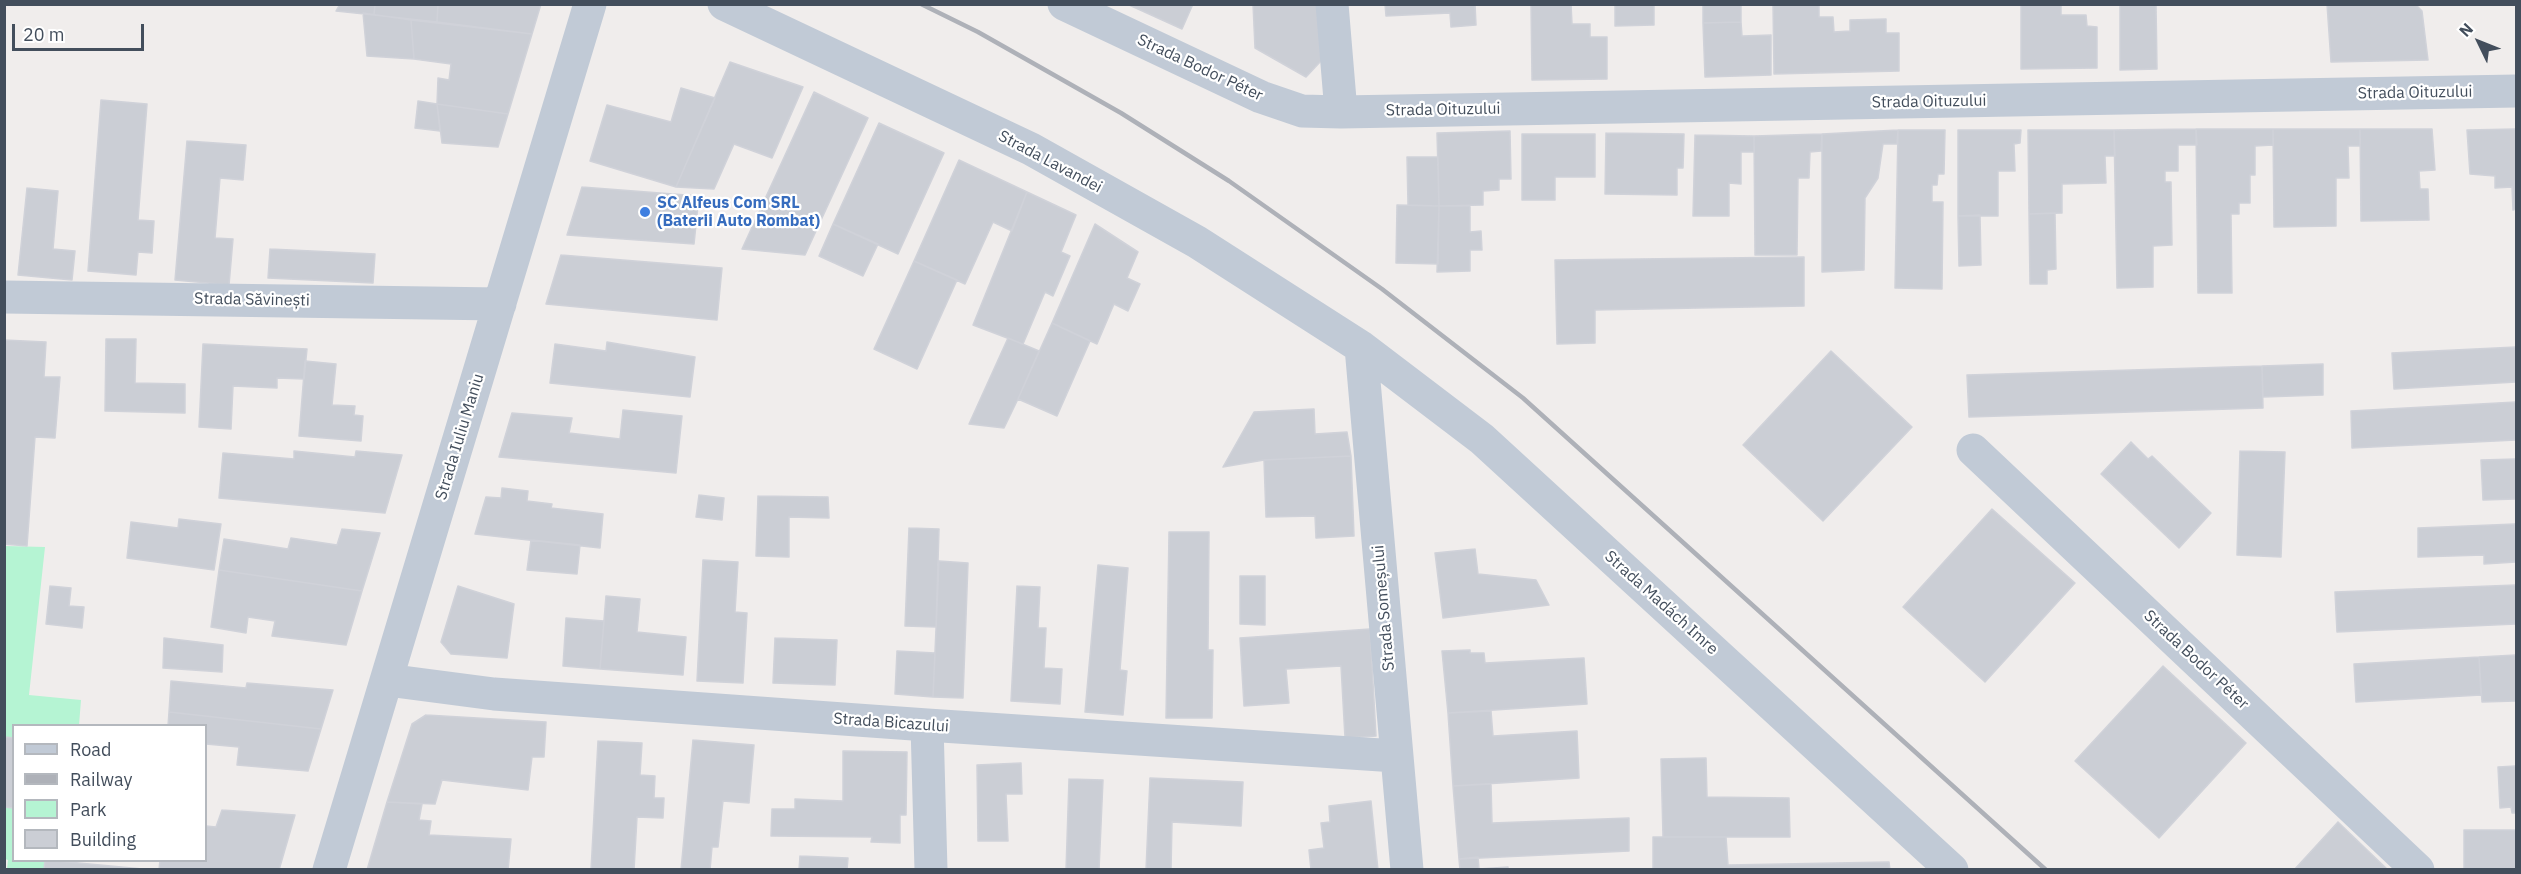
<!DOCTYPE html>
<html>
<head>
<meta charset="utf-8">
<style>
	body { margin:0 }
	#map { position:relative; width:2521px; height:874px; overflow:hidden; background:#f0edec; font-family:"IBM Plex Sans",sans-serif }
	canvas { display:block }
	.frame { position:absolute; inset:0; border:6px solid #434e5c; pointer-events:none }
	.legend { position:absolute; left:12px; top:724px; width:195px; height:138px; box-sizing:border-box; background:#fff; border:2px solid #b4b8be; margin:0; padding:8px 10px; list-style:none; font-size:18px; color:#434e5c }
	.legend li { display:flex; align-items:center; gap:12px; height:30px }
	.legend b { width:30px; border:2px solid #b4b8be }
	.north { position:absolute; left:2449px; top:12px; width:60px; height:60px; -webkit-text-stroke:4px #fff; paint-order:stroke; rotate:313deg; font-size:16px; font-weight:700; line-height:24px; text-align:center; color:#434e5c }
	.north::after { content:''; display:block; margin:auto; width:21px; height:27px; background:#434e5c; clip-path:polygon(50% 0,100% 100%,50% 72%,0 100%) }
	.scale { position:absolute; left:12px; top:24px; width:132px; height:27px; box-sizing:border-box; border:3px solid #434e5c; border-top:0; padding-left:8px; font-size:18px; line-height:21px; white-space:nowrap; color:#434e5c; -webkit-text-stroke:4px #fff; paint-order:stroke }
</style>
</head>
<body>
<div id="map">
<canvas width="2521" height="874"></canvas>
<div class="frame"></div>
<ul class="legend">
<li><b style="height:8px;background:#c1cad6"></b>Road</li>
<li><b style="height:8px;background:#aeb1b8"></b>Railway</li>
<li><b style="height:16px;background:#b5f4d3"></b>Park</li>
<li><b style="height:16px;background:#cbced5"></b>Building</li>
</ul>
<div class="north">N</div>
<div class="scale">20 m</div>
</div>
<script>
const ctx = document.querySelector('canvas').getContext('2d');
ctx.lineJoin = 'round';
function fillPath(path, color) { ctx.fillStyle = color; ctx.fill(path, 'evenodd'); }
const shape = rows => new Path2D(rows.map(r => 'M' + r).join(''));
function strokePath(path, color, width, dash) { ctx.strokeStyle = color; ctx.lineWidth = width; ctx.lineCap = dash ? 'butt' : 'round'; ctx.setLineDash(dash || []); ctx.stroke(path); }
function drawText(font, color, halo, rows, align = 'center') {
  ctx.font = font + ' "IBM Plex Sans",sans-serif'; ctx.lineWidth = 4.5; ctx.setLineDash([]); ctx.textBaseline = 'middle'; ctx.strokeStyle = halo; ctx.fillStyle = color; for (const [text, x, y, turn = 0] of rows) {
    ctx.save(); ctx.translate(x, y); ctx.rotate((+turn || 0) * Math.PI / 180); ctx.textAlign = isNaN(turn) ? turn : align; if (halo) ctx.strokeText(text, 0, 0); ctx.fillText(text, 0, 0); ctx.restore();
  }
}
fillPath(shape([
	[5,546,45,547,29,695,81,700,79,725,14,726,14,860,45,861,44,869,7,869,8,860,5,859]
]), '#b5f4d3');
const building = shape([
	[340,4,375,4,374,15,336,11,340,4],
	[375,4,438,4,437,22,374,15,375,4],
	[438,4,541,4,532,34,437,22,438,4],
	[1127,4,1193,4,1182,29,1127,4],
	[1253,4,1318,4,1321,61,1306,77,1255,48,1253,4],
	[1385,4,1475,4,1476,25,1451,27,1450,13,1386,16,1385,4],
	[1531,4,1571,4,1572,24,1590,24,1590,37,1607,37,1607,79,1532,80,1531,4],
	[1615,4,1654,4,1654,25,1615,26,1615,4],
	[1703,4,1741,4,1741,22,1703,23,1703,4],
	[1773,4,1819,4,1819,17,1833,17,1834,32,1850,31,1850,20,1886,19,1886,33,1899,33,1899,71,1774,74,1773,4],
	[2021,4,2061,4,2061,15,2086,15,2087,26,2097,27,2097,68,2021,69,2021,4],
	[2120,4,2156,4,2157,69,2120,70,2120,4],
	[2327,4,2415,4,2422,11,2428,60,2331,62,2327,4],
	[363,13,411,20,414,59,367,56,363,13],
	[411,20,532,34,508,114,437,104,438,78,449,80,451,64,414,59,411,20],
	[1741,22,1742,36,1771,35,1771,75,1705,77,1703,23,1741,22],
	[730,62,803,87,772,158,734,144,714,189,676,187,730,62],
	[681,88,715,98,676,187,590,161,607,105,671,122,681,88],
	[814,92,868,118,805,255,742,249,814,92],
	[101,100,147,104,138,220,154,221,152,253,138,252,136,275,88,271,101,100],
	[418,101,437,104,440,131,415,128,418,101],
	[437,104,508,114,498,147,442,143,437,104],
	[879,123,944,153,898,254,833,224,879,123],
	[2196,129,2197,145,2178,145,2178,171,2165,171,2165,182,2171,182,2172,245,2153,246,2153,287,2117,288,2114,130,2196,129],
	[2196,129,2273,129,2273,145,2255,146,2255,175,2250,175,2250,203,2239,203,2239,214,2231,214,2232,293,2198,293,2196,129],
	[2273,129,2360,129,2360,146,2348,146,2349,178,2336,178,2336,226,2274,227,2273,129],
	[2360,129,2432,129,2435,170,2419,171,2420,189,2428,189,2429,220,2361,221,2360,129],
	[2516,129,2516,209,2513,210,2512,187,2495,188,2495,176,2470,174,2467,130,2516,129],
	[1898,130,1897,144,1883,144,1878,178,1865,198,1864,270,1822,272,1822,134,1898,130],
	[1898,130,1945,130,1944,174,1938,174,1937,185,1932,185,1932,202,1943,202,1942,289,1895,288,1898,130],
	[1958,130,2021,130,2020,143,2014,144,2015,171,1998,171,1998,216,1958,216,1958,130],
	[2028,130,2114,130,2115,156,2105,156,2106,183,2062,184,2062,213,2029,214,2028,130],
	[1510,131,1511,179,1499,179,1499,190,1483,191,1483,205,1439,206,1437,133,1510,131],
	[1606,133,1684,134,1683,168,1677,168,1677,195,1605,194,1606,133],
	[1522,134,1595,134,1595,177,1555,177,1555,200,1522,200,1522,134],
	[1822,134,1821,151,1810,152,1809,178,1798,178,1797,255,1755,255,1754,136,1822,134],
	[1695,135,1754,136,1754,152,1741,152,1741,184,1729,183,1729,216,1693,216,1695,135],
	[187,141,246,145,243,180,220,178,215,238,233,239,229,285,175,280,187,141],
	[1407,157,1438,157,1439,206,1408,205,1407,157],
	[959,160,1027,192,1012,231,993,222,965,284,914,261,959,160],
	[582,187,699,196,694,244,567,235,582,187],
	[27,188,58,191,53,249,75,251,72,280,18,275,27,188],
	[1027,192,1076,215,1061,252,1070,256,1053,296,1045,292,1023,344,973,325,1027,192],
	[1397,205,1439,206,1438,264,1396,263,1397,205],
	[1439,206,1470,206,1470,232,1481,231,1482,250,1470,250,1470,271,1437,272,1439,206],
	[2055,213,2056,269,2047,270,2047,284,2030,284,2029,214,2055,213],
	[1980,215,1981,265,1959,266,1958,216,1980,215],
	[833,224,878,244,863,276,819,256,833,224],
	[1095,224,1138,252,1127,278,1140,284,1128,311,1114,304,1097,344,1052,323,1095,224],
	[270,249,375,254,373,283,268,278,270,249],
	[561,255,722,268,717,320,546,304,561,255],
	[1804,257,1804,306,1595,310,1595,343,1557,344,1555,260,1804,257],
	[914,261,957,280,917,369,874,349,914,261],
	[1052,323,1090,341,1057,416,1018,399,1052,323],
	[1008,338,1039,351,1018,399,1004,428,969,424,1008,338],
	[106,339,136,339,135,383,185,384,185,413,105,411,106,339],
	[4,340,46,342,44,377,60,377,55,438,35,437,27,546,4,544,4,340],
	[607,342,695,357,690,397,550,383,555,344,606,351,607,342],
	[203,344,307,349,304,379,277,378,277,388,233,386,231,429,199,427,203,344],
	[2516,347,2516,382,2394,389,2392,353,2516,347],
	[1831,351,1912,427,1823,521,1743,445,1831,351],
	[305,361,336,364,332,405,355,406,354,415,363,416,361,441,299,436,305,361],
	[2323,364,2323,395,2263,397,2262,366,2323,364],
	[2262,366,2263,408,1969,417,1967,375,2262,366],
	[2516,402,2516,440,2352,448,2351,411,2516,402],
	[1314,409,1315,434,1347,432,1351,456,1264,460,1223,467,1254,412,1314,409],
	[623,410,682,416,676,473,499,457,512,413,572,418,569,433,620,439,623,410],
	[2131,442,2148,459,2152,456,2211,513,2179,548,2101,474,2131,442],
	[294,451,355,457,356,451,402,455,385,513,219,498,223,453,294,459,294,451],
	[2240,451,2285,452,2281,557,2237,555,2240,451],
	[1351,456,1354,536,1316,538,1315,516,1266,517,1264,460,1351,456],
	[2516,459,2516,499,2483,500,2481,460,2516,459],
	[502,488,528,491,527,501,552,504,551,508,603,514,600,548,475,534,486,497,501,498,502,488],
	[699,495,724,498,722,520,696,517,699,495],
	[758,496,828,497,829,518,789,517,789,557,756,556,758,496],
	[1992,509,2075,583,1985,682,1903,607,1992,509],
	[179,519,221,524,214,570,127,558,131,522,178,528,179,519],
	[2515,524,2516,562,2484,564,2484,555,2418,557,2418,528,2515,524],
	[909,528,939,529,936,627,905,626,909,528],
	[342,529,380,533,362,591,219,570,224,539,288,549,291,538,337,545,342,529],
	[1169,532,1209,532,1208,650,1213,650,1212,718,1166,718,1169,532],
	[531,540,580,545,577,574,527,570,531,540],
	[1475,549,1478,574,1536,580,1549,605,1443,618,1435,553,1475,549],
	[703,560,738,562,735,612,747,613,743,683,697,681,703,560],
	[939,561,968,563,963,698,933,697,939,561],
	[1098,565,1128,568,1120,670,1127,671,1123,715,1085,712,1098,565],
	[219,570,362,591,346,645,272,636,275,621,248,617,246,633,211,627,219,570],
	[1240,576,1265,576,1265,625,1240,624,1240,576],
	[2516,585,2516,624,2337,632,2335,592,2516,585],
	[50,586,71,588,69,606,84,607,82,628,46,624,50,586],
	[458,586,514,604,507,658,451,654,441,642,458,586],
	[1017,586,1040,587,1038,628,1046,628,1044,668,1062,669,1060,704,1011,701,1017,586],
	[606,596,640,599,637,632,686,637,683,675,600,669,606,596],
	[566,618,604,621,600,669,563,666,566,618],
	[1370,629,1376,736,1345,738,1341,666,1286,669,1289,703,1244,706,1240,638,1370,629],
	[164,638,223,645,222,672,163,668,164,638],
	[775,638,837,640,835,685,773,683,775,638],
	[1470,650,1470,653,1484,653,1485,663,1584,658,1587,704,1448,713,1442,651,1470,650],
	[897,651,935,653,933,697,895,694,897,651],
	[2516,655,2516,701,2482,702,2479,657,2516,655],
	[2479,657,2481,695,2356,702,2354,664,2479,657],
	[2163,666,2246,743,2159,838,2075,761,2163,666],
	[171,681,246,688,247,683,333,690,321,729,169,712,171,681],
	[1491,711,1493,736,1577,731,1579,778,1453,786,1448,713,1491,711],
	[169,712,321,729,308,771,237,765,239,747,206,744,206,726,168,726,169,712],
	[426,715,546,722,544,757,532,757,528,790,442,780,435,804,387,802,412,724,426,715],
	[4,737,14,738,14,808,4,807,4,737],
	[693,740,754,745,749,803,723,801,718,847,712,847,710,870,681,870,693,740],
	[598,741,642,743,640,775,655,776,654,798,664,798,663,818,637,817,634,870,591,870,598,741],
	[843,751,907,752,906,815,900,815,900,843,871,842,872,837,771,836,772,809,795,809,795,799,843,801,843,751],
	[1706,758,1707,797,1789,798,1790,837,1663,837,1661,759,1706,758],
	[1021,763,1022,794,1006,794,1008,841,978,841,977,765,1021,763],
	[2516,766,2516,813,2512,813,2511,807,2500,808,2498,767,2516,766],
	[1150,778,1243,782,1241,826,1172,822,1171,870,1146,870,1150,778],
	[1069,779,1103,780,1099,870,1066,870,1069,779],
	[1491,784,1492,823,1629,818,1629,851,1459,859,1453,786,1491,784],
	[1371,801,1378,870,1311,870,1309,850,1324,848,1321,823,1330,822,1329,806,1371,801],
	[387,802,422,804,419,820,431,821,429,835,511,839,508,870,367,870,387,802],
	[222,810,295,815,279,870,159,870,160,860,206,860,206,826,216,827,222,810],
	[2338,822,2388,870,2294,870,2338,822],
	[2464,830,2516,830,2516,870,2464,870,2464,830],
	[1653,837,1726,837,1728,865,1889,862,1890,870,1653,870,1653,837],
	[800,856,848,858,847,870,799,870,800,856],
	[1478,857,1479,869,1508,867,1508,870,1460,870,1459,859,1478,857],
	[45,860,47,860,153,870,44,870,45,860]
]);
fillPath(building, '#cbced5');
strokePath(building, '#d0d2d9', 1.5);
strokePath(shape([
	[724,4,1031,149,1197,242,1361,347,1482,439,1952,870],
	[1064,4,1261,97,1302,111,1341,112,2516,91],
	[1332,4,1341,112],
	[4,297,500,304],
	[1361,347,1407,870],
	[1973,450,2418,870],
	[387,680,494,694,927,725,1396,756],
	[927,725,931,870],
	[329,870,590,4]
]), '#c1cad6', 33);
strokePath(shape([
	[921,4,978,32,1121,113,1229,181,1382,289,1523,398,2046,870]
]), '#aeb1b8', 4.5);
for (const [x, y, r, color] of [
	[645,212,6,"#3f7fe0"]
]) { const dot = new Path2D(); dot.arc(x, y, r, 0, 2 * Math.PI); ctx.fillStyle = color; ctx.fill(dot); strokePath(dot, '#fff', 2); }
drawText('16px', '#434e5c', '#fff', [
	["Strada Bodor Péter",1200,68,25],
	["Strada Oituzului",2415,93,-1],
	["Strada Oituzului",1929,102,-1],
	["Strada Oituzului",1443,110,-1],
	["Strada Lavandei",1050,162,28],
	["Strada Săvinești",252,300,1],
	["Strada Iuliu Maniu",460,437,-73],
	["Strada Madách Imre",1661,603,42],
	["Strada Someșului",1384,608,-95],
	["Strada Bodor Péter",2196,660,43],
	["Strada Bicazului",891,723,4]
]);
drawText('bold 16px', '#366cbe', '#fff', [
	["SC Alfeus Com SRL",657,203],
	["(Baterii Auto Rombat)",657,221]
], 'left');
</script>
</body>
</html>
